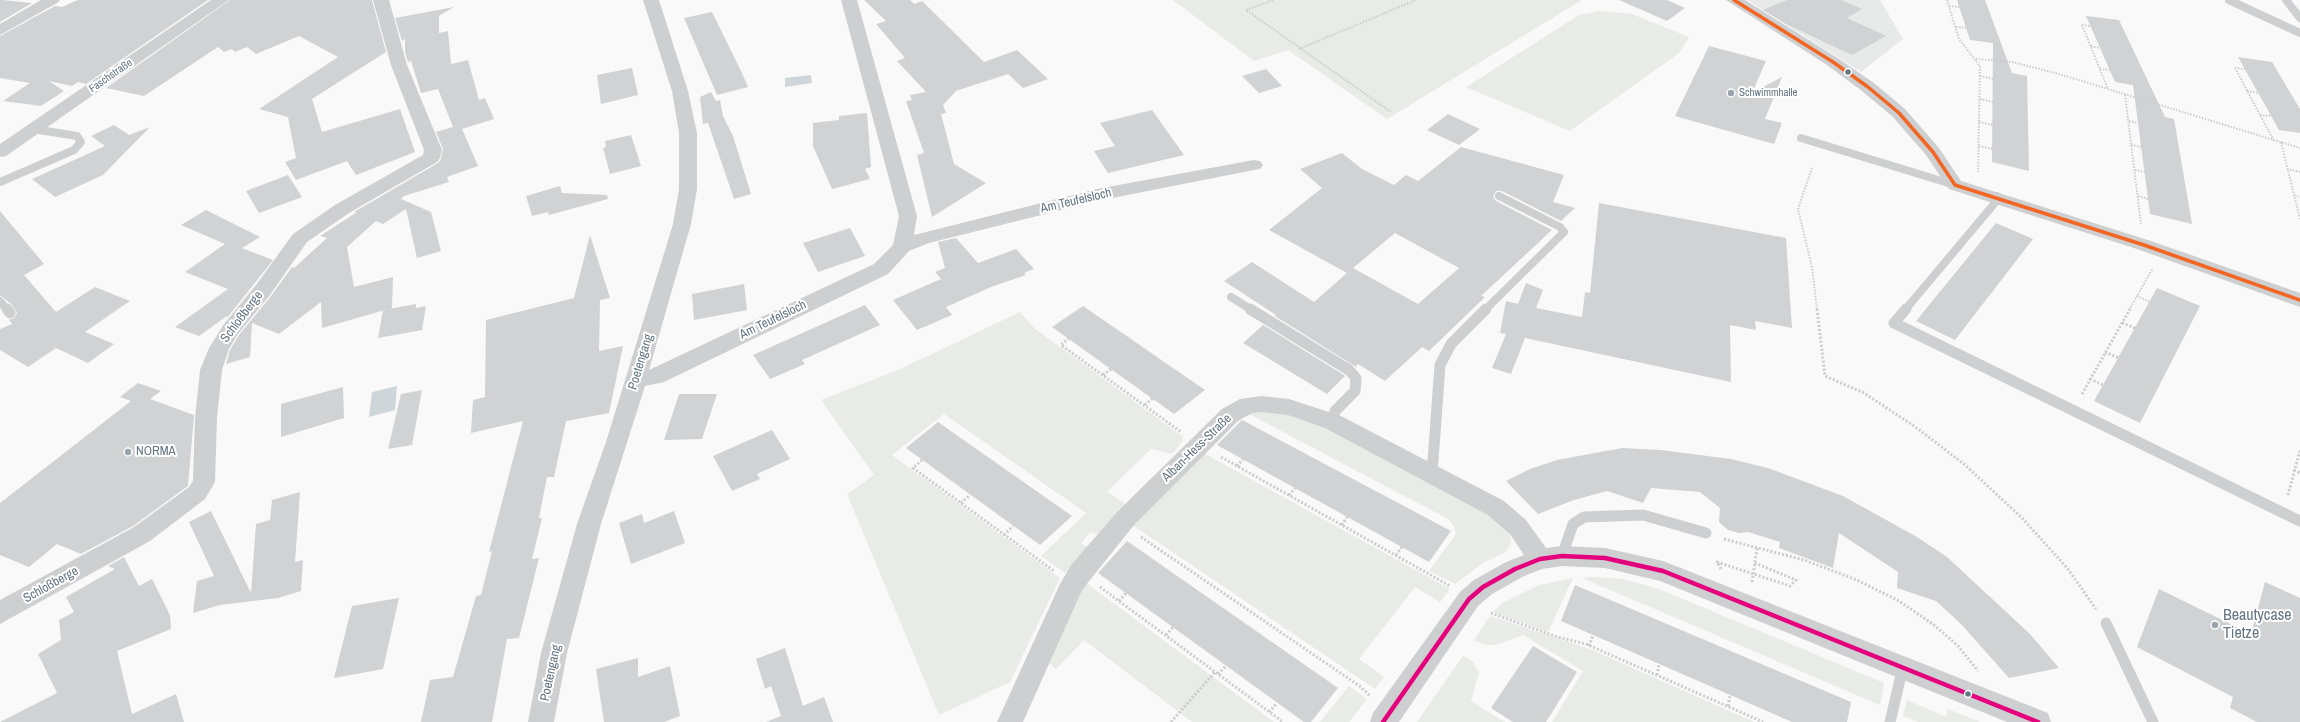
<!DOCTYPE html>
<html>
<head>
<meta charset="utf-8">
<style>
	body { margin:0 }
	canvas { display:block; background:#f9f9f9 }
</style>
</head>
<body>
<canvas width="2300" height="722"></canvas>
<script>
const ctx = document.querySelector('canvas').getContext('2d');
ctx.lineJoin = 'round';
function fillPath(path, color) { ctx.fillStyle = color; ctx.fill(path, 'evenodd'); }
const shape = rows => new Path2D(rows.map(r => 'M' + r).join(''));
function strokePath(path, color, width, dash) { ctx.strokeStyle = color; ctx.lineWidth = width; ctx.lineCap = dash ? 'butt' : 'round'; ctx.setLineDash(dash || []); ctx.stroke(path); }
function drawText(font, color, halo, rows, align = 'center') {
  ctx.font = font + ' "Archivo Narrow",sans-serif'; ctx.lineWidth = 4; ctx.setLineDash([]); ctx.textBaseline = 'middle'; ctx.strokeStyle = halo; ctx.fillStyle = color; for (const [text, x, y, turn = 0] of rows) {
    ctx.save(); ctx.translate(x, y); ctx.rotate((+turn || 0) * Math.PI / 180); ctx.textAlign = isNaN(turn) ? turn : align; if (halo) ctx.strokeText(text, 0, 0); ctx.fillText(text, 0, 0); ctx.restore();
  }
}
fillPath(shape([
	[1747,0,1880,0,1903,39,1861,72]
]), '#e8e9e9');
fillPath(shape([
	[1173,0,1582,0,1387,119,1288,50,1254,61],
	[1599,11,1632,14,1689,37,1679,53,1570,131,1466,87,1579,15],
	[1020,312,1034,328,1182,436,1183,441,1172,454,1151,449,1107,492,1125,503,1098,534,1091,532,1081,543,1087,547,1065,573,1041,556,1086,513,944,414,892,455,1060,578,1010,682,939,715,847,494,874,475,821,400,898,370],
	[1266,411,1308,418,1497,517,1510,534,1511,543,1506,552,1483,563,1455,584,1429,571,1456,534,1454,526,1448,519,1247,413],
	[1202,452,1450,589,1440,602,1415,587,1359,659,1384,677,1375,689,1131,524],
	[1594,577,1623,579,1659,589,1884,683,1880,705,1582,578],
	[1573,578,1548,632,1493,612,1501,604,1539,585],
	[1085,582,1116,605,1274,722,1192,722,1084,640,1056,669,1048,662],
	[1490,616,1590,649,1754,722,1552,722,1583,671,1523,635,1496,645,1485,645,1474,640],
	[1463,656,1472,661,1479,672,1471,701,1505,722,1417,722],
	[1349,686,1367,699,1349,722,1320,722],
	[1907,700,1946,717,1948,709,1980,722,1918,722,1903,716]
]), '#e8ebe6');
fillPath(shape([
	[811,75,812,83,785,87,785,78],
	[397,386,395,410,369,417,372,392]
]), '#ced6d9');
fillPath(shape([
	[0,0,2,0,32,3,0,22],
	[78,0,208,0,86,84,78,82,72,86,49,81,64,91,41,106,3,101,30,83,0,78,0,36,55,6,62,7],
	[230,0,372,0,386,52,312,99,322,132,400,109,415,152,356,175,347,161,296,180,285,162,296,158,288,117,259,109,338,57,299,36,256,54,247,47,235,52,232,49,224,52,218,47,144,96,106,88],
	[864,0,910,0,914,4,922,1,984,62,1017,50,1048,79,1023,88,1008,74,956,91,943,105,946,113,941,114,954,164,986,183,932,217,917,155,924,153,906,101,912,100,910,95,926,92,897,61,905,58,876,24,886,21],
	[1619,0,1667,0,1685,8,1667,21],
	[1787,0,1841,0,1862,9,1847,18,1886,36,1852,55,1786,24,1763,10],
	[1957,0,1985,0,2012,73,2027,76,2029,171,1992,162,1993,43,1970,40],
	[454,7,439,16,439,33,448,31,451,64,468,60,479,100,485,98,494,119,462,129,478,166,447,177,449,182,404,196,401,199,431,212,441,251,417,258,406,209,383,224,376,221,347,247,354,287,393,277,392,308,322,328,321,302,279,334,252,323,250,357,226,364,230,350,239,335,271,296,292,267,294,268,327,238,320,236,357,212,354,212,438,163,441,159,443,149,436,132,453,127,438,89,421,93,411,61,408,62,405,52,405,39,402,41,395,18],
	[712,12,741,71,748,87,717,95,684,18],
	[2086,16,2119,20,2165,117,2174,119,2192,224,2150,214,2133,85,2115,82],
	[1709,46,1766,61,1752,93,1782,77,1765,119,1782,123,1774,144,1675,116],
	[2238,57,2272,62,2300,109,2300,133,2279,130],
	[632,68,638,95,601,104,597,75],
	[1266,69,1282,86,1259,93,1242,76],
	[711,92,716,101,720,100,723,116,733,136,751,194,734,199,708,123,703,124,700,97],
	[1152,110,1184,155,1108,173,1094,151,1115,146,1100,123],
	[867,113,871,167,865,169,870,179,832,189,813,146,813,123,839,120,839,116],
	[1448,114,1480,129,1459,145,1427,130],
	[114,125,129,135,150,127,103,175,55,197,32,179,105,146,91,136],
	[631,135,641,166,610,174,603,148,606,147,605,141],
	[1461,147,1564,175,1553,202,1575,208,1561,221,1502,191,1496,191,1493,197,1496,201,1552,230,1481,296,1485,297,1429,351,1422,347,1385,381,1358,364,1356,367,1275,316,1276,315,1224,281,1252,262,1314,302,1347,273,1269,230,1322,188,1300,169,1342,153,1362,169,1394,185,1406,175,1418,181],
	[1395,233,1459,268,1418,304,1353,268],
	[288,175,302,197,259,213,246,191],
	[560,186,562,193,607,195,608,199,549,215,548,212,532,216,526,196],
	[1599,203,1786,238,1792,328,1755,321,1756,330,1730,325,1731,382,1525,338,1511,374,1492,368,1506,334,1500,333,1506,301,1518,304,1526,283,1543,290,1536,308,1582,317,1585,292,1590,293],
	[206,210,260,237,242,248,273,260,227,318,227,316,199,336,175,327,228,289,185,272,225,244,181,225],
	[0,211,44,264,24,275,56,312,95,287,130,301,85,332,114,344,88,363,56,348,28,367,0,350,0,329,12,324,9,320,14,318,17,313,12,305,0,295],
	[1996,223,2033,239,1955,340,1916,321],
	[850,228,865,256,818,272,803,243],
	[590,235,610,298,600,300,599,351,623,346,609,413,566,421,554,477,547,477,539,518,542,518,532,559,539,558,519,638,507,639,492,722,421,722,430,680,453,677,476,596,481,595,492,551,489,552,523,421,471,433,473,400,485,397,486,320,574,298],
	[956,238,978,263,1016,249,1034,269,1024,273,1026,275,991,287,946,307,952,315,917,330,893,300,941,279,935,272,945,268,938,242],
	[744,284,747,310,694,320,692,294],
	[2157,288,2200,306,2140,423,2094,401],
	[416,304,416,308,426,306,422,330,378,338,383,310],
	[865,305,880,325,802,360,805,364,770,379,753,355],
	[1083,306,1205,390,1174,414,1052,327],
	[1263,325,1344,375,1345,376,1327,394,1243,343],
	[138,383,161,391,150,399,194,415,188,486,133,526,81,554,57,544,29,567,0,555,0,503,131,401,120,397],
	[343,387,344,418,281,437,281,404],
	[422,390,412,445,388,449,401,394],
	[679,394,717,394,702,439,664,440],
	[1242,420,1451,531,1429,562,1217,445],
	[938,422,1072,516,1040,545,906,448],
	[772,430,790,459,757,474,760,479,732,491,713,456],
	[1622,448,1661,450,1731,459,1768,468,1843,496,1917,537,1947,557,2030,634,2059,668,2009,678,1962,625,1936,601,1897,588,1898,572,1839,533,1833,568,1779,548,1780,542,1748,532,1739,533,1728,530,1719,522,1720,508,1700,492,1651,488,1643,503,1607,491,1574,500,1538,514,1506,481,1530,469,1557,460],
	[300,492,295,562,303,560,301,591,278,598,220,605,193,613,197,581,214,576,189,522,211,511,251,593,256,524,270,520,272,500],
	[674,511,685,543,631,564,619,523,642,514,644,523],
	[1127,541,1338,688,1311,722,1304,722,1098,573],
	[124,557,139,586,152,579,170,615,171,629,117,651,132,714,176,694,184,722,0,722,57,693,38,654,61,640,59,620,74,612,66,597,115,569,108,566],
	[2265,582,2300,598,2300,722,2257,722,2230,708,2233,697,2137,647,2159,589,2251,634],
	[1575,585,1851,702,1847,722,1792,722,1561,621],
	[399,598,383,669,334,678,352,606],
	[1533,646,1577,672,1546,722,1513,722,1491,708],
	[785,648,803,706,824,697,833,722,766,722,781,716,771,686,765,689,756,659],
	[638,658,638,677,670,666,680,716,664,722,604,722,596,669]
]), '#d0d2d3');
strokePath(shape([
	[1273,0,1246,10,1391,112],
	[1947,0,1959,39,1980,66,1978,172],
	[1949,6,1959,7],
	[2082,25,2108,89],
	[2082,25,2090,26],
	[1956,27,1966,28],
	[2091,46,2100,48],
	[1299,49,1416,0],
	[1976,59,2012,62,2059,74,2300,148],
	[2235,68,2274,141],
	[2235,68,2245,69],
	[2100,69,2110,70],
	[1980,76,1994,79],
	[2247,91,2258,93],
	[2125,95,2141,224],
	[1980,99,1993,102],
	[2260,115,2272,116],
	[2129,121,2138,123],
	[1979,122,1993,125],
	[2281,142,2300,219],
	[2131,145,2141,147],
	[1979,146,1993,149],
	[1812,168,1798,209,1812,267,1817,310],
	[2287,169,2300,172],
	[2135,170,2145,172],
	[2294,195,2300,197],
	[2138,196,2148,199],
	[2137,296,2150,302],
	[2129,310,2153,268]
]), '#cbcccd', 2, [1.5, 1.5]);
strokePath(shape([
	[1817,309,1825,376,1864,393,1914,426,1964,464,2022,518,2068,569,2096,609],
	[2122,323,2135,328],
	[1069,338,1061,345,1181,432],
	[2105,352,2119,358],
	[1103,375,1111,369],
	[2090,379,2103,385],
	[2082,394,2130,309],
	[1145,405,1153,398],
	[1221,457,1450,586],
	[922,460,913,468,1054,571],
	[1237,466,1243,459],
	[2294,470,2300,473],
	[1289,495,1295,488],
	[2288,495,2300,450],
	[961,503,970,495],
	[1342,525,1347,517],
	[1004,535,1013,526],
	[1141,537,1361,687,1370,696],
	[1724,539,1804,560,1857,580,1899,601,1934,625,1958,646,1978,671],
	[1396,555,1402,547],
	[1721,569,1717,562,1790,586,1796,580,1755,563],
	[1752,582,1757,548],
	[1100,587,1283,722],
	[1119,601,1126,593],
	[1491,613,1557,637,1586,644,1763,722],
	[1166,635,1173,627],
	[1589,646,1593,635],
	[1218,674,1226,666],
	[1657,675,1659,664],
	[1728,706,1730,695],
	[1269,712,1277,703],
	[1171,722,1215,672]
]), '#cbcccd', 3, [2, 2]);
strokePath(shape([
	[2229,0,2300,33],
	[2286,0,2300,18],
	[1801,138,1955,185],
	[0,182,74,150,81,142,77,136,33,129],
	[1231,297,1252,310],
	[0,301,7,310],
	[1485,310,1564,232,1560,227,1499,196],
	[1905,310,1994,204,1997,196]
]), '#cecfd0', 8);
strokePath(shape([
	[7,309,10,313],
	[1250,309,1349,370,1356,378,1355,391,1335,411,1333,422],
	[1906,309,1894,323,2300,521],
	[1432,474,1440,365,1451,344,1486,309],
	[1562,556,1573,524,1584,517,1643,515,1706,533],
	[2106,623,2153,722],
	[1890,722,1903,667]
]), '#cecfd0', 11);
fillPath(shape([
	[41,0,60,0,57,3,0,35,0,24,41,0],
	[211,0,229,0,6,156,0,157,0,144,211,0],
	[373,0,389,0,407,65,442,150,440,158,437,162,349,213,307,242,270,295,238,334,229,349,222,370,217,418,215,482,205,499,150,541,0,624,0,600,134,527,189,487,193,481,195,418,200,370,209,348,224,324,256,285,293,234,335,205,423,155,424,150,391,65,373,0],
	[643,0,659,0,688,91,697,133,697,189,691,224,649,370,874,264,893,245,899,216,841,0,857,0,917,216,914,235,1097,189,1254,160,1260,161,1263,165,1260,169,1254,170,1097,201,929,243,909,251,888,274,664,382,645,386,601,524,567,653,554,722,528,722,541,653,577,524,606,442,662,260,673,224,679,189,679,133,672,91,643,0],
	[1726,0,1745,0,1839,59,1874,83,1905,109,1939,148,1961,181,2151,241,2300,293,2300,307,2137,249,1949,189,1926,155,1893,117,1862,91,1827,65,1726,0],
	[1262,396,1289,399,1341,416,1504,501,1526,520,1546,548,1562,546,1605,548,1663,561,2048,713,2051,722,2007,722,1660,581,1605,568,1562,566,1542,569,1524,576,1492,594,1478,606,1399,722,1370,722,1373,713,1460,592,1474,580,1506,562,1524,555,1510,534,1488,515,1325,428,1288,415,1262,412,1252,413,1238,421,1134,525,1082,590,1023,722,997,722,1060,584,1071,565,1118,511,1222,409,1240,399,1262,396]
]), '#cecfd0');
strokePath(shape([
	[1734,0,1833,62,1868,87,1899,113,1933,152,1955,185,2144,245,2300,300]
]), '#f26522', 3.5);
strokePath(shape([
	[1383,722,1469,599,1483,587,1515,569,1540,559,1562,556,1605,558,1663,571,2038,722]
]), '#e5007d', 4.5);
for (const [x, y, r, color] of [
	[1848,72,3.5,"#657683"],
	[1731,93,4,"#99a4ac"],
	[128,452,4,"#99a4ac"],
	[2215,625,4,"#99a4ac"],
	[1968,694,3.5,"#657683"]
]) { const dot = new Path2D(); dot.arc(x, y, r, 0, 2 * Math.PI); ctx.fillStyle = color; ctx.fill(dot); strokePath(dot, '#fff', 1.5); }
drawText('11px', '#657683', '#fff', [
	["Faschstraße",111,76,-35]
]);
drawText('11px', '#657683', '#fff', [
	["Schwimmhalle",1739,93]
], 'left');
drawText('13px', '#657683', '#fff', [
	["Am Teufelsloch",1076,201,-13],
	["Schloßberge",242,317,-53],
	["Am Teufelsloch",773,320,-26],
	["Poetengang",641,362,-73],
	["Alban-Hess-Straße",1197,448,-44],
	["Schloßberge",51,585,-29],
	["Poetengang",551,673,-78]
]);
drawText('13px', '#657683', '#fff', [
	["NORMA",136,452]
], 'left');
drawText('16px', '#657683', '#fff', [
	["Beautycase",2223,616],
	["Tietze",2223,634]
], 'left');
</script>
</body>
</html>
